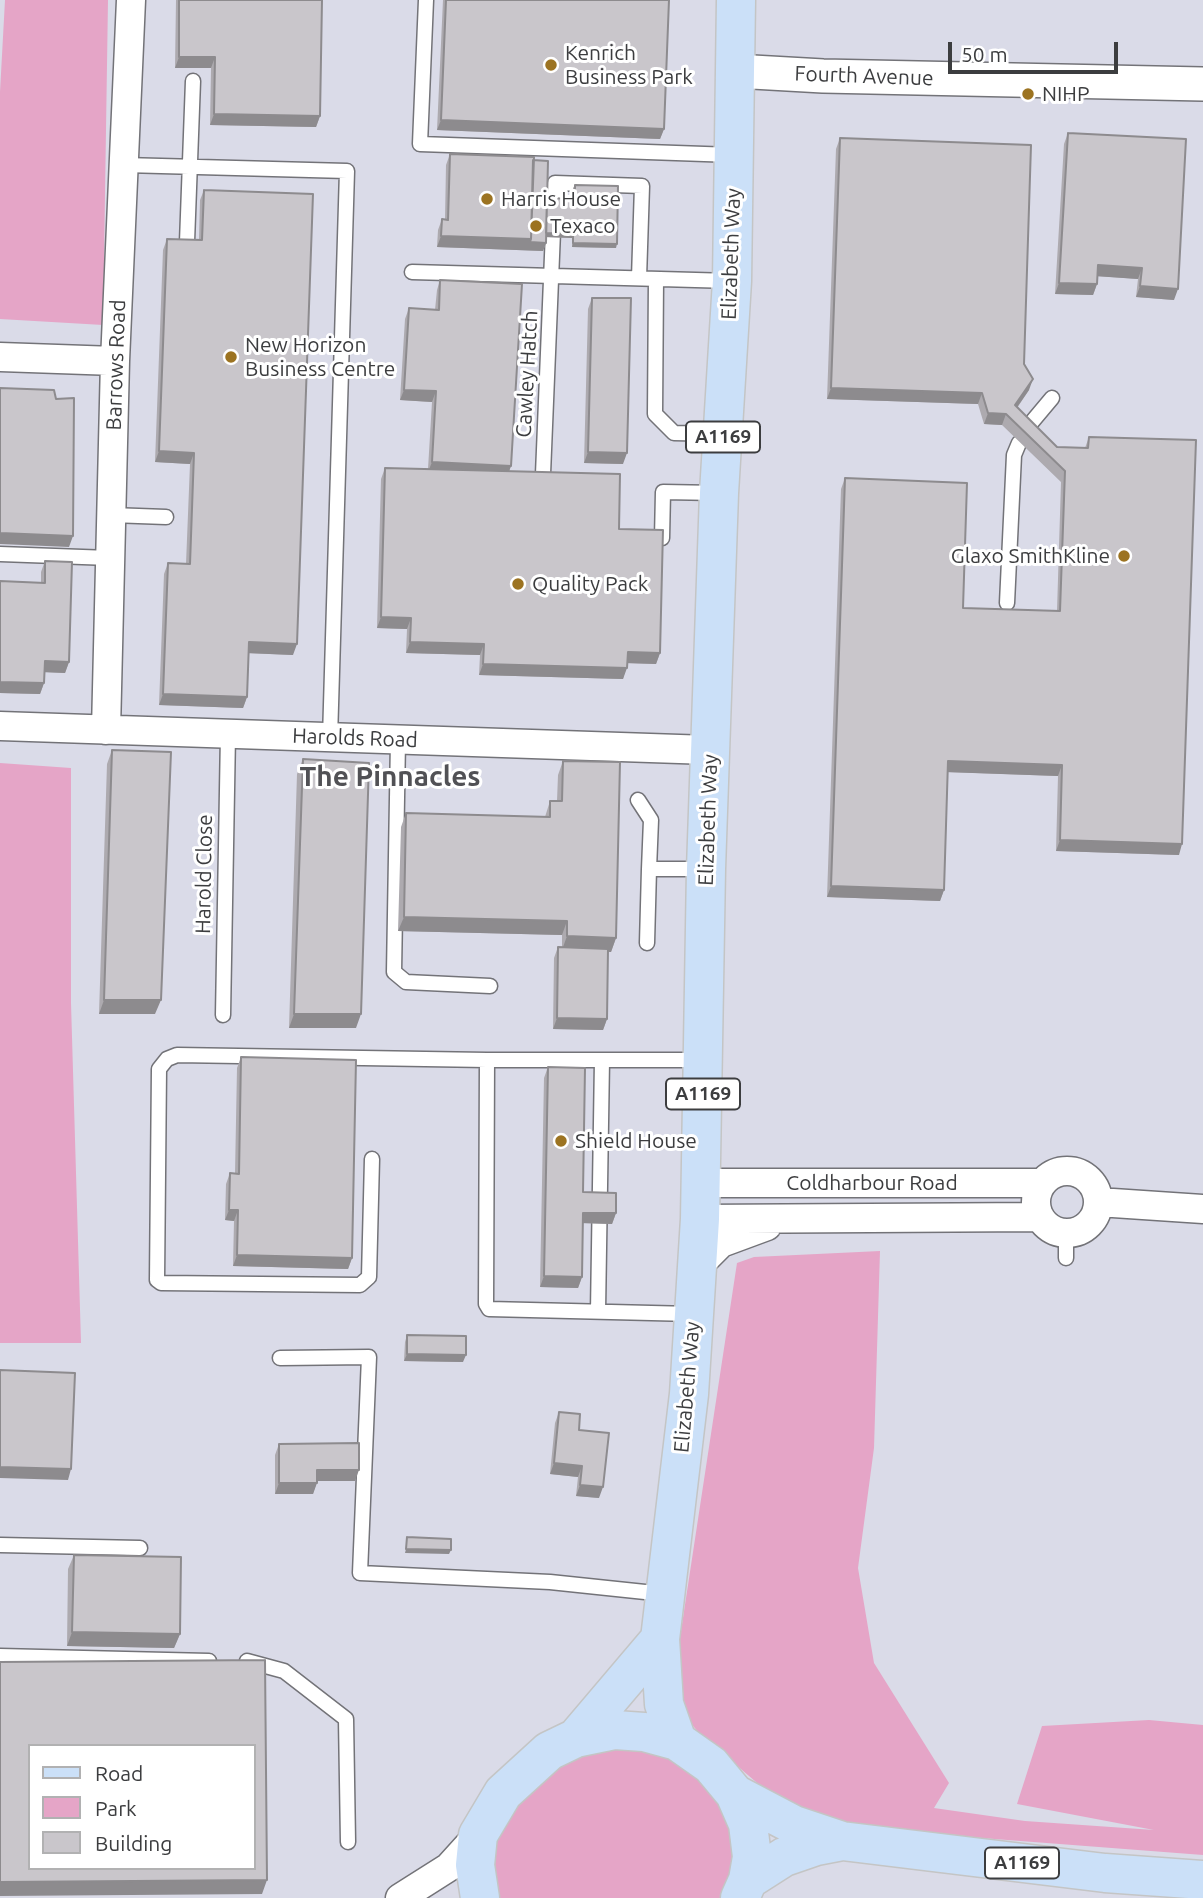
<!DOCTYPE html>
<html>
<head>
<meta charset="utf-8">
<style>
	body { margin:0 }
	#map { position:relative; width:1203px; height:1898px; overflow:hidden; background:#e6e7ec; font-family:Ubuntu,sans-serif }
	canvas { display:block }
	.legend { position:absolute; left:28px; top:1744px; width:228px; height:126px; box-sizing:border-box; background:#fff; border:2px solid #b1b1b2; margin:0; padding:9px 12px; list-style:none; font-size:21px; color:#3c3d3f }
	.legend li { display:flex; align-items:center; gap:14px; height:35px }
	.legend b { width:35px; border:2px solid #b1b1b2 }
	.scale { position:absolute; left:948px; top:42px; width:170px; height:32px; box-sizing:border-box; border:4px solid #3c3d3f; border-top:0; padding-left:9px; font-size:21px; line-height:24px; white-space:nowrap; color:#3c3d3f; -webkit-text-stroke:5px #fff; paint-order:stroke }
</style>
</head>
<body>
<div id="map">
<canvas width="1203" height="1898"></canvas>
<ul class="legend">
<li><b style="height:9px;background:#cbe0f8"></b>Road</li>
<li><b style="height:19px;background:#e5a5c7"></b>Park</li>
<li><b style="height:19px;background:#c9c6cb"></b>Building</li>
</ul>
<div class="scale">50 m</div>
</div>
<script>
const ctx = document.querySelector('canvas').getContext('2d');
ctx.lineJoin = 'round';
function fillPath(path, color) { ctx.fillStyle = color; ctx.fill(path, 'evenodd'); }
const shape = rows => new Path2D(rows.map(r => 'M' + r).join(''));
function strokePath(path, color, width, dash) { ctx.strokeStyle = color; ctx.lineWidth = width; ctx.lineCap = dash ? 'butt' : 'round'; ctx.setLineDash(dash || []); ctx.stroke(path); }
function drawText(font, color, halo, rows, align = 'center') {
  ctx.font = font + ' Ubuntu,sans-serif'; ctx.lineWidth = 6; ctx.setLineDash([]); ctx.textBaseline = 'middle'; ctx.strokeStyle = halo; ctx.fillStyle = color; for (const [text, x, y, turn = 0] of rows) {
    ctx.save(); ctx.translate(x, y); ctx.rotate((+turn || 0) * Math.PI / 180); ctx.textAlign = isNaN(turn) ? turn : align; if (halo) ctx.strokeText(text, 0, 0); ctx.fillText(text, 0, 0); ctx.restore();
  }
}
fillPath(shape([
	[0,0,1203,0,1203,1898,0,1898],
	[30,1746,254,1746,254,1868,30,1868]
]), '#dadbe8');
fillPath(shape([
	[5,0,108,0,103,325,0,319,0,92],
	[0,763,71,768,71,1003,81,1343,0,1343],
	[880,1251,874,1448,858,1568,874,1663,949,1783,934,1808,1025,1821,1154,1830,1017,1804,1042,1726,1149,1720,1203,1725,1203,1855,864,1829,809,1822,770,1794,699,1733,678,1708,674,1677,737,1263,754,1257],
	[647,1746,700,1777,729,1810,737,1834,727,1898,496,1898,494,1891,495,1837,507,1815,556,1769,604,1747]
]), '#e5a5c7');
const service = shape([
	[426,0,420,144,733,155],
	[124,165,347,171,330,738],
	[187,242,193,81],
	[412,272,731,281],
	[656,279,655,414,674,433,720,434],
	[1026,429,1052,398],
	[543,474,555,183,642,186,639,278],
	[111,515,166,517],
	[662,538,663,492,718,493],
	[0,554,110,558],
	[1007,603,1014,455,1019,443],
	[398,740,394,972,406,982,490,986],
	[638,800,651,820,649,869,704,869],
	[647,943,649,869],
	[223,1015,228,734],
	[372,1159,369,1277,360,1285,161,1283,157,1280,159,1069,167,1059,177,1055,487,1060],
	[1066,1258,1066,1233],
	[598,1311,602,1060],
	[692,1314,489,1309,486,1304,487,1060,703,1060],
	[280,1358,369,1357,360,1573,550,1582,664,1594],
	[0,1545,140,1548],
	[0,1656,209,1661],
	[247,1661,284,1671,346,1719,348,1842]
]);
const minor = shape([
	[0,357,115,361],
	[0,726,709,750],
	[106,730,115,361,131,0],
	'1036 1202a31 31 0 1 1 62 0a31 31 0 1 1-62 0Z',
	[702,1183,1042,1183],
	[1098,1202,1203,1209],
	[700,1219,1040,1217],
	[697,1267,721,1243,767,1226],
	[400,1898,449,1867,478,1835]
]);
const tertiary = shape([
	[735,71,823,76,1203,84]
]);
const primary = shape([
	[576,1738,660,1639],
	[677,1741,664,1704,660,1639,689,1394,700,1219,706,869,719,493,732,281,736,0],
	[735,1794,794,1825,842,1841,1105,1873,1203,1880],
	[748,1880,784,1857,816,1846,842,1841],
	[480,1898,475,1865,478,1835,503,1793,549,1751,576,1738,615,1730,644,1732,677,1741,711,1765,735,1794,748,1824,752,1857,748,1880,740,1898]
]);
strokePath(service, '#737378', 17);
strokePath(minor, '#737378', 31);
strokePath(tertiary, '#737378', 36);
strokePath(primary, '#c4c5c5', 41);
strokePath(service, '#fff', 14);
strokePath(minor, '#fff', 28);
strokePath(tertiary, '#fff', 33);
strokePath(primary, '#cbe0f8', 38);
fillPath(shape([
	[176,0,322,0,320,116,316,127,210,125,211,68,175,68],
	[443,0,669,0,664,129,660,139,437,130],
	[1068,133,1174,300,1136,297,1138,279,1097,276,1097,284,1093,295,1055,294,1064,144],
	[840,138,1024,364,1029,390,1017,408,1057,447,1085,448,1089,437,1179,855,1056,851,1058,776,948,772,944,890,940,901,827,897,841,489,845,478,963,608,1057,611,1061,482,1002,425,984,424,978,404,827,399,836,149],
	[450,154,533,160,547,198,573,199,573,188,575,185,616,248,572,247,572,238,546,237,546,243,543,251,437,247,438,230,442,219,445,220,446,165],
	[204,190,293,655,248,653,247,697,243,708,159,705,164,574,168,563,186,564,190,464,155,462,163,250,167,239,199,240,200,200],
	[440,280,511,466,509,471,619,529,660,653,656,664,627,663,623,679,479,675,480,655,406,653,407,629,377,628,381,479,385,468,428,469,432,402,400,400,405,319,409,308,435,310,437,290],
	[592,298,623,464,584,463,588,309],
	[45,561,69,662,65,673,44,672,44,683,40,694,0,693,0,581,41,583,41,572],
	[112,750,155,1014,99,1014,107,764],
	[303,759,356,1028,289,1028,297,774],
	[563,761,616,938,611,952,608,952,607,1019,603,1030,553,1029,554,958,558,947,562,947,562,935,398,931,401,827,406,813,545,817,550,801,557,801,558,775],
	[241,1057,352,1258,348,1269,233,1266,234,1221,225,1220,226,1184,230,1173,235,1174,237,1068],
	[548,1067,583,1192,616,1213,612,1224,583,1223,582,1277,578,1288,540,1287,544,1078],
	[407,1335,463,1362,404,1361,405,1342],
	[559,1412,579,1430,599,1498,576,1496,578,1477,550,1474,555,1423],
	[279,1444,355,1481,317,1481,313,1494,275,1494,275,1455],
	[74,1555,180,1634,174,1648,67,1646,68,1569]
]), '#adaaaf');
fillPath(shape([
	[179,57,215,57,211,68,175,68],
	[214,114,320,116,316,127,210,125],
	[441,120,664,129,660,139,437,130],
	[545,233,573,234,572,238,544,237],
	[441,236,531,239,546,243,543,251,437,247],
	[573,243,617,244,616,248,572,247],
	[1098,265,1142,268,1138,279,1094,276],
	[1059,283,1097,284,1093,295,1055,294],
	[1140,286,1178,289,1174,300,1136,297],
	[1033,379,1029,390,1011,416,1015,405],
	[831,388,982,393,978,404,827,399],
	[404,390,436,391,432,402,400,400],
	[988,413,1006,414,1002,425,984,424],
	[159,451,194,453,190,464,155,462],
	[588,452,627,453,623,464,584,463],
	[432,462,511,466,507,477,428,472],
	[0,533,73,536,69,547,0,544],
	[381,617,411,618,407,629,377,628],
	[249,642,297,644,293,655,245,653],
	[410,642,484,644,480,655,406,653],
	[628,652,660,653,656,664,624,663],
	[45,661,69,662,65,673,41,672],
	[483,664,627,668,623,679,479,675],
	[0,682,44,683,40,694,0,693],
	[163,694,247,697,243,708,159,705],
	[948,761,1062,765,1058,776,944,772],
	[1060,840,1182,844,1179,855,1056,851],
	[831,886,944,890,940,901,827,897],
	[404,917,567,921,562,935,398,931],
	[567,936,616,938,611,952,562,950],
	[104,1000,161,1000,155,1014,99,1014],
	[294,1014,361,1014,356,1028,289,1028],
	[557,1018,607,1019,603,1030,553,1029],
	[229,1210,238,1210,234,1221,225,1220],
	[583,1213,616,1213,612,1224,579,1223],
	[237,1255,352,1258,348,1269,233,1266],
	[544,1276,582,1277,578,1288,540,1287],
	[407,1354,466,1355,463,1362,404,1361],
	[554,1463,582,1466,578,1477,550,1474],
	[0,1467,71,1469,68,1480,0,1478],
	[317,1470,359,1470,355,1481,313,1481],
	[279,1483,317,1483,313,1494,275,1494],
	[580,1485,603,1487,599,1498,576,1496],
	[406,1549,451,1550,449,1554,405,1553],
	[72,1632,180,1634,174,1648,67,1646],
	[267,1880,262,1894,0,1896,0,1882]
]), '#8d8b8e');
const building = shape([
	[179,0,322,0,320,116,214,114,215,57,179,57,179,0],
	[446,0,669,0,664,129,441,120,446,0],
	[1068,133,1186,139,1178,289,1140,286,1142,268,1098,265,1097,284,1059,283,1068,133],
	[840,138,1031,145,1024,364,1033,379,1015,405,1057,447,1088,448,1089,437,1196,440,1182,844,1060,840,1062,765,948,761,944,890,831,886,845,478,967,483,963,608,1060,611,1065,471,1006,414,988,413,982,393,831,388,840,138],
	[450,154,534,157,531,239,441,236,442,219,448,220,450,154],
	[533,160,548,161,546,243,530,242,531,239,533,160],
	[575,185,618,186,617,244,573,243,573,234,546,233,547,198,575,199,575,185],
	[204,190,313,194,297,644,249,642,247,697,163,694,168,563,190,564,194,453,159,451,167,239,202,240,204,190],
	[440,280,522,284,511,466,432,462,436,391,404,390,409,308,439,310,440,280],
	[592,298,631,298,627,453,588,452,592,298],
	[0,388,54,390,56,399,74,398,73,536,0,533,0,388],
	[385,468,620,474,619,529,663,530,660,653,628,652,627,668,483,664,484,644,410,642,411,618,381,617,385,468],
	[45,561,72,562,69,662,45,661,44,683,0,682,0,581,45,583,45,561],
	[112,750,171,752,161,1000,104,1000,112,750],
	[303,759,369,763,361,1014,294,1014,303,759],
	[563,761,620,762,616,938,567,936,567,921,404,917,406,813,550,817,550,801,562,801,563,761],
	[558,947,608,949,607,1019,557,1018,558,947],
	[241,1057,356,1060,352,1258,237,1255,238,1210,229,1210,230,1173,239,1174,241,1057],
	[548,1067,585,1068,583,1192,616,1193,616,1213,583,1213,582,1277,544,1276,548,1067],
	[407,1335,466,1336,466,1355,407,1354,407,1335],
	[0,1370,75,1373,71,1469,0,1467,0,1370],
	[559,1412,580,1414,579,1430,609,1433,603,1487,580,1485,582,1466,554,1463,559,1412],
	[359,1443,359,1470,317,1470,317,1483,279,1483,279,1444,359,1443],
	[407,1537,451,1539,451,1550,406,1549,407,1537],
	[74,1555,181,1557,180,1634,72,1632,74,1555],
	[265,1660,267,1880,0,1882,0,1662,265,1660],
	[30,1746,254,1746,254,1868,30,1868,30,1746]
]);
fillPath(building, '#c9c6cb');
strokePath(building, '#8d8b8e', 2);
for (const [x, y, r, color] of [
	[551,65,7,"#9c7321"],
	[1028,94,7,"#9c7321"],
	[487,199,7,"#9c7321"],
	[536,226,7,"#9c7321"],
	[231,357,7,"#9c7321"],
	[1124,556,7,"#9c7321"],
	[518,584,7,"#9c7321"],
	[561,1141,7,"#9c7321"]
]) { const dot = new Path2D(); dot.arc(x, y, r, 0, 2 * Math.PI); ctx.fillStyle = color; ctx.fill(dot); strokePath(dot, '#fff', 2.5); }
for (const [x, y, w] of [
	[723,437,74],
	[703,1094,74],
	[1022,1863,74]
]) { const box = new Path2D(); box.roundRect(x - w / 2, y - 15.5, w, 31, 5); ctx.fillStyle = '#fff'; ctx.fill(box); strokePath(box, '#3c3d3f', 2); }
drawText('bold 19px', '#3c3d3f', null, [
	["A1169",723,437],
	["A1169",703,1094],
	["A1169",1022,1863]
]);
drawText('21px', '#3c3d3f', '#fff', [
	["Kenrich",565,53],
	["Business Park",565,77],
	["NIHP",1042,94],
	["Harris House",501,199],
	["Texaco",550,226],
	["New Horizon",245,345],
	["Business Centre",245,369],
	["Glaxo SmithKline",1110,556,"right"],
	["Quality Pack",532,584],
	["Shield House",575,1141]
], 'left');
drawText('21px', '#3c3d3f', '#fff', [
	["Fourth Avenue",864,76,2],
	["Elizabeth Way",731,254,-88],
	["Barrows Road",116,365,-88],
	["Cawley Hatch",527,374,-87],
	["Harolds Road",355,738,2],
	["Elizabeth Way",708,820,-88],
	["Harold Close",204,874,-89],
	["Coldharbour Road",872,1183],
	["Elizabeth Way",687,1387,-85]
]);
drawText('bold 28px', '#515155', '#fff', [
	["The Pinnacles",390,777]
]);
</script>
</body>
</html>
